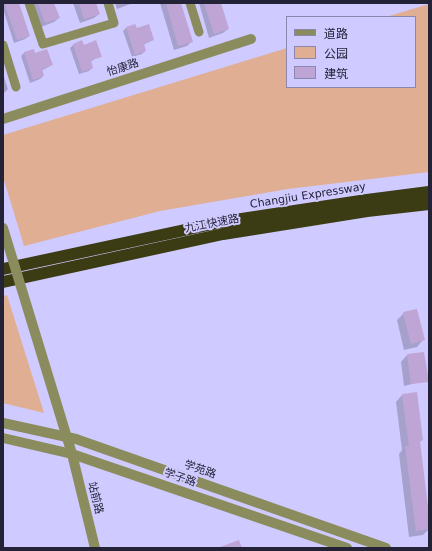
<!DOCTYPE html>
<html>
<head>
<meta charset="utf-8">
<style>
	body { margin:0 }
	#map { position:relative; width:432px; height:551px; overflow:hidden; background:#cfcaff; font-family:"DejaVu Sans","Noto Sans SC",sans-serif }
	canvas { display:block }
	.frame { position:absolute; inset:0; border:4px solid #242236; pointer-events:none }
	.legend { position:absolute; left:286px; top:16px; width:130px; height:72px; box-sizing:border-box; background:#cfcaff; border:1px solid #8b87af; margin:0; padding:5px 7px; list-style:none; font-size:12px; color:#242236 }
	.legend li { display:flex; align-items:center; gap:8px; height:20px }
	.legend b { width:20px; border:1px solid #8b87af }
</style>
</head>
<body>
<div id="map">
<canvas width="432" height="551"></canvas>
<div class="frame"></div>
<ul class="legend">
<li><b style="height:5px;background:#8b8c5d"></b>道路</li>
<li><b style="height:11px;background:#e0ae93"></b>公园</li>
<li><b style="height:11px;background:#bfa5d6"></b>建筑</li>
</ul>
</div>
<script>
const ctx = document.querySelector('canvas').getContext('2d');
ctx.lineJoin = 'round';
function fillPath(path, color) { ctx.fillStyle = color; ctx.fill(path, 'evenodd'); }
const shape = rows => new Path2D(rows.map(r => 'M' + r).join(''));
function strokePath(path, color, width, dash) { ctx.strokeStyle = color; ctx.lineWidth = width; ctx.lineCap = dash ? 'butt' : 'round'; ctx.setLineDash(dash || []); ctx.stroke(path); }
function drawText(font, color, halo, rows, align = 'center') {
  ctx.font = font + ' "DejaVu Sans","Noto Sans SC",sans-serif'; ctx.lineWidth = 4; ctx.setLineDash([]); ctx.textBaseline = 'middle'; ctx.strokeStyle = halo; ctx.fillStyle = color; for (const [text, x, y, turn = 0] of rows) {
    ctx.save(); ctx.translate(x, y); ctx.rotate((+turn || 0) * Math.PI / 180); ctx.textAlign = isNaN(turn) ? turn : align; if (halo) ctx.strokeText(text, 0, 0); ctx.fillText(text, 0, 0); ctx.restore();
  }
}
fillPath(shape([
	[429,4,429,172,288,189,160,211,24,246,3,177,3,135,287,48,287,87,415,87,415,17,386,17],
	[7,295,44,413,3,403,3,296]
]), '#e0ae93');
fillPath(shape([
	[3,3,18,3,29,36,25,39,14,43,3,9],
	[32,3,53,3,59,18,54,22,41,27],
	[73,3,95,3,99,14,94,18,80,23],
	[115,3,133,3,117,9],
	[160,3,180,3,192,41,187,46,174,50],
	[199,3,220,3,228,29,223,33,209,38],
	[126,28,136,29,153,40,143,45,145,51,142,54,132,57,123,31],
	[73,45,83,46,100,56,90,62,92,68,89,71,79,74,70,48],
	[24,53,52,65,41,71,43,76,40,79,30,83,21,56],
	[3,74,8,89,3,94],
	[404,313,423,340,417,347,404,350,397,320],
	[407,355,420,382,404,386,401,362],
	[402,395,422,440,419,443,429,523,429,529,423,535,409,537,399,454,402,450,396,402]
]), '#0003');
fillPath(shape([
	[9,3,19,3,30,36,17,40,5,4],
	[38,3,54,3,60,18,45,23],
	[79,3,96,3,100,14,84,19],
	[166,3,181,3,193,42,178,46],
	[204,3,221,3,229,29,214,34],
	[135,24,137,28,149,24,154,40,144,44,146,51,135,55,126,27],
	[82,40,84,45,96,40,102,57,91,60,93,68,82,72,73,44],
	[34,49,35,53,47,49,53,65,42,69,44,76,33,80,24,52],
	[417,309,425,340,411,344,403,312],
	[424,352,429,382,411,384,407,354],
	[417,392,423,440,420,441,429,515,429,529,416,531,405,446,409,446,402,394],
	[239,540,242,548,220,548,220,547]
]), '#bfa5d6');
strokePath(shape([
	[29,3,43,44,114,23,108,3],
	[190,3,199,32],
	[3,45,16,87]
]), '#8b8c5d', 9);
strokePath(shape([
	[3,119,251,39],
	[3,423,76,439,386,548],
	[3,438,72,454,347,548],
	[72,454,95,548]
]), '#8b8c5d', 10);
strokePath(shape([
	[3,269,222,222,367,200,429,192],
	[3,282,223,234,367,211,429,204]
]), '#3b3b14', 12);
strokePath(shape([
	[3,228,72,454]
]), '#8b8c5d', 10);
drawText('11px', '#242236', '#cfcaff', [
	["怡康路",123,68,-18],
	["Changjiu Expressway",308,196,-9],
	["九江快速路",212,224,-11],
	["学苑路",200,470,19],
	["学子路",180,478,19],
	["站前路",95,498,76]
]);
</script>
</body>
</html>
